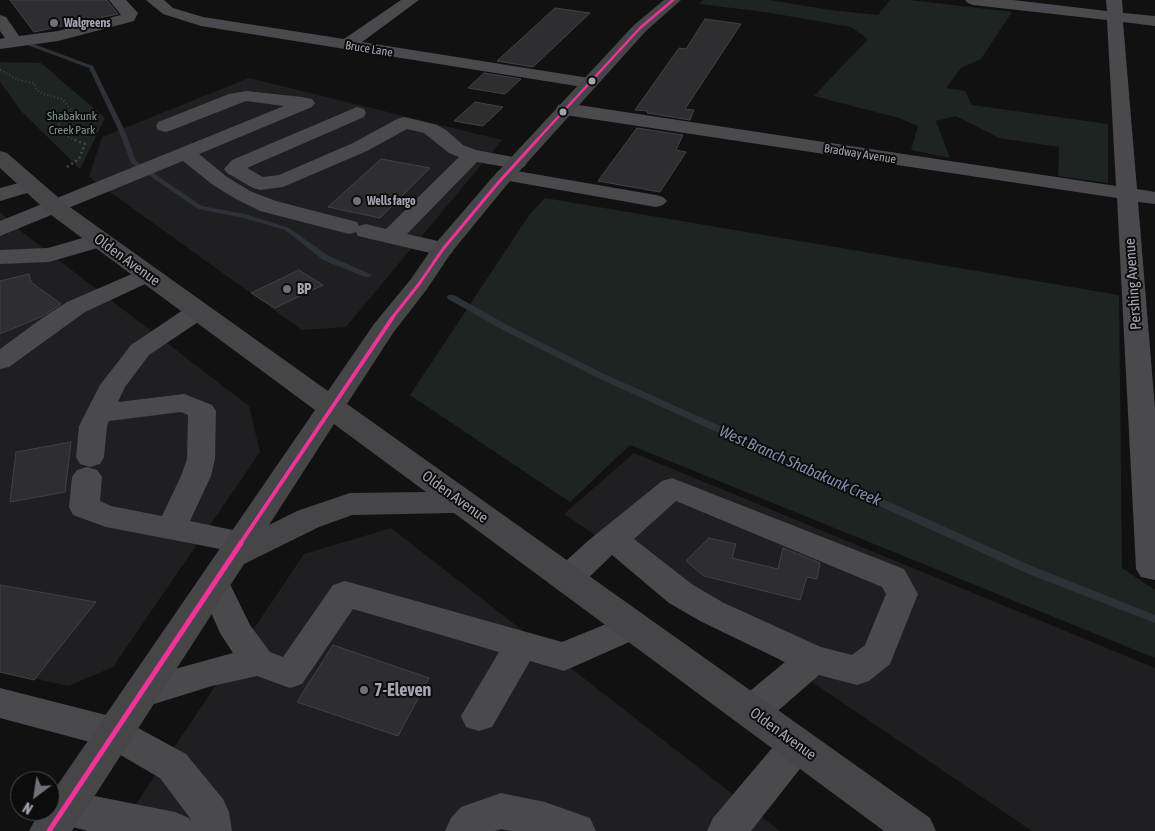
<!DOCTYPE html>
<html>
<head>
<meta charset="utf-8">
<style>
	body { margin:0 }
	#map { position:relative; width:1155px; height:831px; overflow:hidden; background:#121112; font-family:"Asap Condensed",sans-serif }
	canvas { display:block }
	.north { position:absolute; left:10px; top:771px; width:50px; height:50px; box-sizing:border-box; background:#0d0c0d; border:1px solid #49494f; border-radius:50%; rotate:211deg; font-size:14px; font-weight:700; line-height:20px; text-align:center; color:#a4a5b1 }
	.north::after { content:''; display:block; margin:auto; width:18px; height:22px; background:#717179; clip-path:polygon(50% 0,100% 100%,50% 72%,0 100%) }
</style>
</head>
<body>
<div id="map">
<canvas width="1155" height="831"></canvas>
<div class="north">N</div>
</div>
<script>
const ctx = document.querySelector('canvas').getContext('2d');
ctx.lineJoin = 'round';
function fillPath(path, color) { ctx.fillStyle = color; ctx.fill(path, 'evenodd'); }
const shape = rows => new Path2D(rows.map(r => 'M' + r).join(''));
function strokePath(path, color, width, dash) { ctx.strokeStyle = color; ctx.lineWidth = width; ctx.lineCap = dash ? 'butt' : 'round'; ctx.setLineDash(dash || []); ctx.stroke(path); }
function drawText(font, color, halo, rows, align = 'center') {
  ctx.font = font + ' "Asap Condensed",sans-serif'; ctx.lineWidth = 4; ctx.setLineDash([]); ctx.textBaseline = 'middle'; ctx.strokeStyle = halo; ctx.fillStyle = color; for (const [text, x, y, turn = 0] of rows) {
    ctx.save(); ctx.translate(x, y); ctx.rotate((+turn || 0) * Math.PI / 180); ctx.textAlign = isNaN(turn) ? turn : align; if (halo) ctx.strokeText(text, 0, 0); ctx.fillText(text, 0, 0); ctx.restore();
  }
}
fillPath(shape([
	[249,78,502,140,346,327,302,330,89,177,102,137],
	[0,212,22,232,249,406,260,452,113,667,68,686,0,671],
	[634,453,1155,668,1155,831,1032,831,564,514],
	[391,528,780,831,118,831,304,554]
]), '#1f1e20');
fillPath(shape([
	[703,0,769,0,830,10,878,15,890,0,910,0,1012,12,981,59,961,68,946,88,965,91,972,105,1108,124,1108,183,1058,176,1059,147,999,138,956,116,936,121,950,158,911,150,918,126,899,118,814,96,868,39,851,27,765,12,699,4],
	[0,62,41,63,105,118,80,169,22,112,0,82],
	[545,198,1119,295,1122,568,1155,590,1155,658,630,445,570,502,410,395,530,214]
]), '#1e2421');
fillPath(shape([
	[27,43,31,43,93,66,124,129,136,161,202,206,245,214,289,228,329,256,372,275,368,277,365,277,323,260,285,230,244,218,198,209,131,163,118,129,89,68,27,45,27,43],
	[448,295,454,295,509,326,602,373,1034,567,1155,615,1155,623,1026,573,596,377,503,330,448,299,447,297,448,295]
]), '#2d3239');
const building = shape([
	[10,0,107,0,118,14,34,32,10,0],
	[555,8,590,13,533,67,497,61,555,8],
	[705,19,741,24,685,109,694,110,690,120,647,113,648,111,635,110,679,48,686,49,705,19],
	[484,73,521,79,505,94,468,88,484,73],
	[475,102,503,107,483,126,454,121,475,102],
	[637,128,683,135,676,150,686,152,660,192,598,181,637,128],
	[381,159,430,168,380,218,328,207,381,159],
	[299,270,323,285,275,308,251,293,299,270],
	[29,274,31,282,61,304,43,316,0,334,0,281,29,274],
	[71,442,65,492,10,502,16,452,71,442],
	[709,538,736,544,732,558,778,569,783,548,820,563,817,579,807,577,800,600,704,576,686,561,709,538],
	[0,585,96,602,34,680,0,672,0,585],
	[333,645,429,678,398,736,297,702,333,645]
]);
fillPath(building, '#2e2d2f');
strokePath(building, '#424145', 1);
strokePath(shape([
	[0,70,19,80,34,83,37,90,43,94,62,99,72,111,58,125,68,137,76,140]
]), '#464648', 2, [1, 2.5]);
strokePath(shape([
	[67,167,79,159,85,144,73,139]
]), '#464648', 2.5, [2, 3]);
fillPath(shape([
	[109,0,126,0,138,13,134,21,58,41,0,49,0,39,5,38,0,31,0,15,6,17,19,36,58,31,121,15,109,0],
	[146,0,164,0,173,8,203,17,344,39,401,0,419,0,362,42,589,78,595,79,598,83,595,87,589,88,201,26,163,14,146,0],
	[965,0,1013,0,1107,11,1106,0,1122,0,1123,13,1155,16,1155,26,1123,22,1137,189,1155,192,1155,204,1138,202,1155,409,1155,580,1141,577,1136,569,1117,198,565,115,558,113,556,109,558,105,565,103,1116,186,1107,20,973,5,968,3,965,0],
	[246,91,302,97,312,99,315,103,312,107,199,154,227,177,250,191,276,201,357,222,359,226,366,224,386,229,459,157,449,153,424,133,407,129,367,151,283,187,260,190,253,188,227,173,224,169,232,160,357,107,364,109,366,113,364,117,247,168,263,177,279,175,353,143,397,119,404,117,437,125,446,130,463,145,476,150,524,159,527,163,524,167,517,169,477,162,407,234,451,244,454,249,451,254,443,256,358,236,356,232,349,234,260,211,236,199,213,185,183,161,0,236,0,221,284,106,246,101,172,130,165,132,158,130,156,126,158,122,229,94,246,91],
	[505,169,656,195,663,197,667,201,663,205,656,207,498,179,495,175,498,171,505,169],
	[30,180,37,182,40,186,37,190,0,201,0,188,30,180],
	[100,233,108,235,111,240,108,245,49,262,0,264,0,250,48,248,100,233],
	[148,267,156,269,160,274,156,279,85,312,9,367,0,369,0,349,41,319,67,302,148,267],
	[198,304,207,306,210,311,207,316,149,355,125,387,118,402,184,394,212,405,216,411,215,459,211,476,190,521,252,534,257,542,252,550,241,553,106,527,73,515,69,507,72,477,77,470,87,467,97,470,102,477,100,501,111,506,162,516,181,476,187,459,188,415,181,412,109,421,107,426,104,457,100,464,90,467,80,464,76,457,79,426,100,385,131,345,189,306,198,304],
	[672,478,904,569,918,594,890,664,869,681,857,685,819,675,765,722,752,726,739,722,734,711,739,700,785,662,700,621,669,603,612,555,579,587,568,590,557,587,552,578,557,569,589,540,662,481,672,478],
	[676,501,882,587,886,594,865,645,852,655,821,647,724,603,693,585,634,539,676,501],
	[214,571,225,574,250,625,270,652,283,657,333,585,345,581,562,642,633,613,645,617,650,626,645,635,564,671,530,661,492,727,479,731,466,727,461,716,499,652,353,609,302,684,290,688,257,676,212,686,141,708,128,704,123,693,128,682,233,653,220,633,198,583,203,574,214,571],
	[0,688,114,717,127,722,186,754,223,799,229,812,232,831,88,831,50,821,46,811,50,811,50,796,64,790,175,812,189,818,191,822,190,818,160,778,105,746,0,718,0,688],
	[797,729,810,734,816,745,810,756,751,831,707,831,713,818,784,734,797,729],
	[501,793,545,802,590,818,596,831,511,831,501,829,495,831,445,831,451,818,461,807,501,793]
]), '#4a4a4e');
fillPath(shape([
	[664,0,681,0,646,31,505,187,451,253,427,289,393,333,347,404,930,818,936,831,884,831,454,513,352,515,319,527,244,564,72,831,29,831,40,811,50,811,50,796,315,410,51,215,0,168,0,151,7,153,67,205,328,391,374,324,411,279,435,244,491,179,634,25,664,0],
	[334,424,426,492,350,493,297,511,269,525,334,424]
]), '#464648');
strokePath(shape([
	[537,140,640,28,673,0]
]), '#ef339a', 2.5);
strokePath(shape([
	[392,318,419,284,443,249,498,183,538,139]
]), '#ef339a', 3);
strokePath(shape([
	[240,544,393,317]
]), '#ef339a', 4);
strokePath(shape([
	[49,831,241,543]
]), '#ef339a', 5);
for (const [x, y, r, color] of [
	[54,23,5,"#717179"],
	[592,81,4.5,"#a4a5b1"],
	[563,112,4.5,"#a4a5b1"],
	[357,201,5,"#717179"],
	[287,289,5,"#717179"],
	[364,690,5,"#717179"]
]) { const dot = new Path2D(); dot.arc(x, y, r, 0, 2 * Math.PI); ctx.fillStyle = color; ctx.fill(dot); strokePath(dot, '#0d0c0d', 2); }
drawText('bold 12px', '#a4a5b1', '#0d0c0d', [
	["Walgreens",64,23],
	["Wells fargo",367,201]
], 'left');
drawText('12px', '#a4a5b1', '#0d0c0d', [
	["Bruce Lane",369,49,9],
	["Bradway Avenue",860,154,9]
]);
drawText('12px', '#7d9a86', '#0d0c0d', [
	["Shabakunk",72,116],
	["Creek Park",72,130]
]);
drawText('15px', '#a4a5b1', '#0d0c0d', [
	["Olden Avenue",127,260,36],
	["Pershing Avenue",1133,284,-94],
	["Olden Avenue",455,497,36],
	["Olden Avenue",783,734,36]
]);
drawText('bold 15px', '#a4a5b1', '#0d0c0d', [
	["BP",297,289]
], 'left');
drawText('italic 16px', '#7f8ca9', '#0d0c0d', [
	["West Branch Shabakunk Creek",800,466,24]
]);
drawText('bold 18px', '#a4a5b1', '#0d0c0d', [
	["7-Eleven",374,690]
], 'left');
</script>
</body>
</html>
